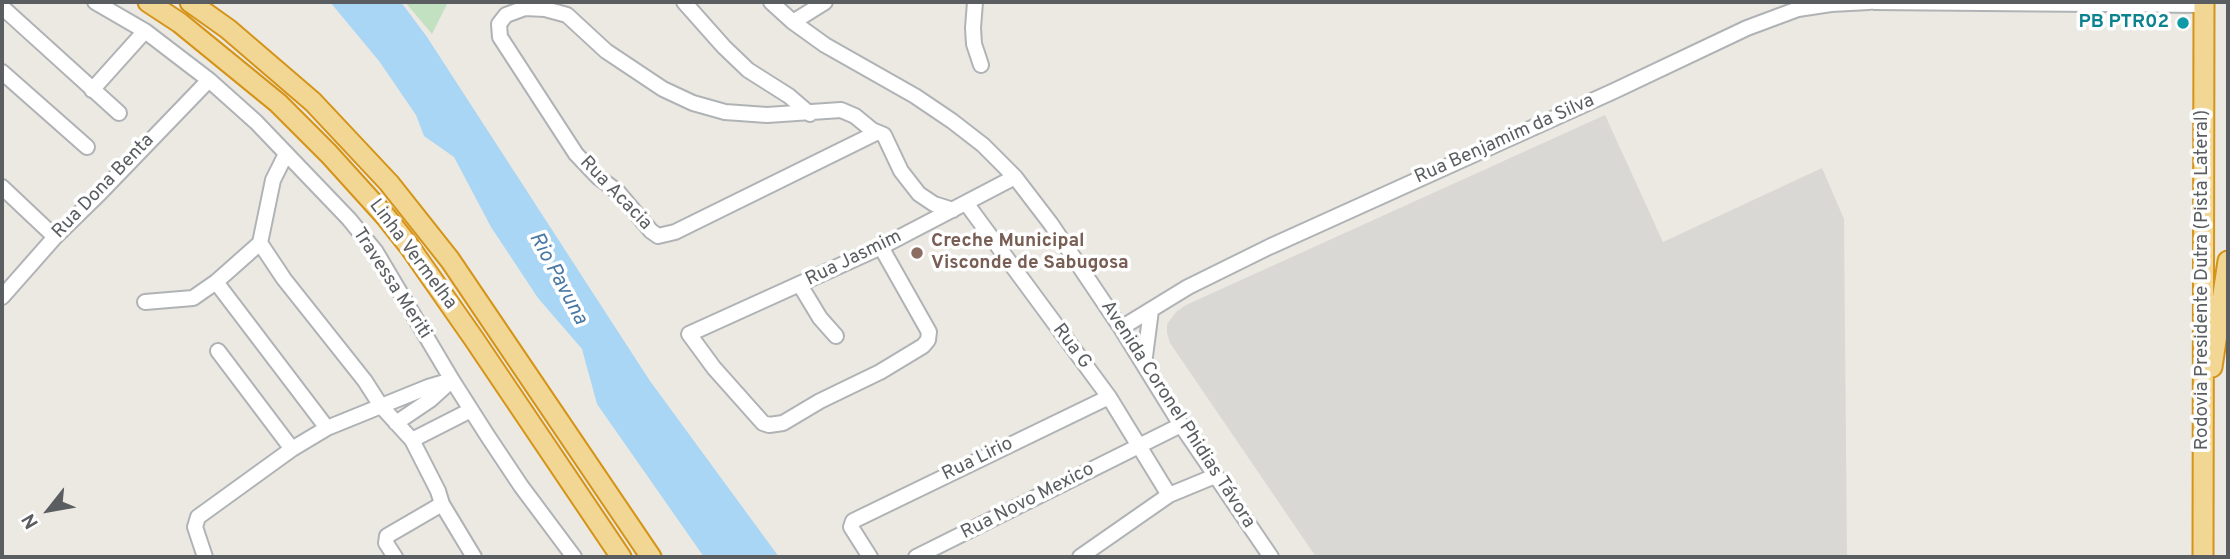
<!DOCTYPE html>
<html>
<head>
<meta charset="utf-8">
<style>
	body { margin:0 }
	#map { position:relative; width:2230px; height:559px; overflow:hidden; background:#ebe9e2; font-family:Overpass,sans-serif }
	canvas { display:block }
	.frame { position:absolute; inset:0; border:4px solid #5a5e61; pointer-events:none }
	.north { position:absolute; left:14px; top:475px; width:70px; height:70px; -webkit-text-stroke:5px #fff; paint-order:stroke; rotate:239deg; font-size:19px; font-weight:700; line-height:28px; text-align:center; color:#5a5e61 }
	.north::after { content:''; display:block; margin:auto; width:24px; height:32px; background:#5a5e61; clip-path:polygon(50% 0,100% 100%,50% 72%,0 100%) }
</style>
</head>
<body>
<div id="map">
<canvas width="2230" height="559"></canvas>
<div class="frame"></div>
<div class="north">N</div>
</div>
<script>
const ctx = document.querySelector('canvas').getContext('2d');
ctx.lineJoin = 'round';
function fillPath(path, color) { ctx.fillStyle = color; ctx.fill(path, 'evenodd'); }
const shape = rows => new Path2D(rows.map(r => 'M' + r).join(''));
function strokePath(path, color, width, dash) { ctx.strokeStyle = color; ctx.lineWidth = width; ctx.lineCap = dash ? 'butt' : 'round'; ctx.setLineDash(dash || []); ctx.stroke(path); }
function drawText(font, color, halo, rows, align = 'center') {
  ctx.font = font + ' Overpass,sans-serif'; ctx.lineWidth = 7; ctx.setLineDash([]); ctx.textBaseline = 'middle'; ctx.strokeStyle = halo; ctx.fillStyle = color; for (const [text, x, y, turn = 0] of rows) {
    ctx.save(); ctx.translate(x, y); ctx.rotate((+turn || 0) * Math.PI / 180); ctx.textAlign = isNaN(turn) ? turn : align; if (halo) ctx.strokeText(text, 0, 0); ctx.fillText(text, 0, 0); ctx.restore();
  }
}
fillPath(shape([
	[1605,115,1663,242,1822,168,1844,219,1847,557,1316,557,1170,343,1167,333,1167,324,1176,312,1186,305]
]), '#dad8d4');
fillPath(shape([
	[405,2,448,2,432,34]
]), '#c2e1c1');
fillPath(shape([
	[330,2,401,2,427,37,650,381,779,557,704,557,597,404,582,349,538,298,491,227,454,157,424,136,416,115,379,61]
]), '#a9d6f5');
const minor = shape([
	[95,2,145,31,209,80,256,122,349,219,376,252,452,380,487,435,521,486,574,557],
	[684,2,724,47,748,70,789,96,810,114],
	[771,2,793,22,825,45,915,96,952,121,983,145,1015,177,1051,224,1121,328,1181,425,1271,557],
	[975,2,973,28,974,44,981,65],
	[1874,2,2204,5],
	[2,7,119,113],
	[793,22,825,2],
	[2,72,87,147],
	[92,90,145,31],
	[876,133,675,232,658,236,651,231,618,192,598,177,576,154,500,37,499,24,506,15,525,8,545,9,567,15,606,51,663,89,693,103,725,112,767,115,841,110,855,116,872,130,884,135,901,171,919,194,934,204,953,210],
	[286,154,273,180,260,243,284,279,365,381,381,406,412,440,438,491,442,504,474,557],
	[2,187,55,237],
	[966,203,1109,397,1169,495],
	[881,247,929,332,928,340,923,346,880,372,820,401,783,423,769,425,763,423,714,368,689,334,881,247,1015,177],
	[216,282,327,428],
	[800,285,820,318,836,336],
	[2,297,55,237,101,192,209,80],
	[145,302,193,298,216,282,260,243],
	[1121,328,1188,287,1269,247,1614,91,1747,28,1798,9,1831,4,1869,2],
	[218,351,292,449],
	[1144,364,1151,310],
	[396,423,430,400,451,381],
	[412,440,471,410],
	[205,557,195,527,198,517,292,449,327,428,428,387,452,380],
	[395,557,386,543,387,536,442,504],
	[870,557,851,527,853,521,1109,397],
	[916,557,1181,425],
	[1080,557,1169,495,1215,476]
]);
const highway = shape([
	[148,2,180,23,278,103,329,154,386,217,409,246,474,339,621,557],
	[190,2,228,29,313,102,389,183,450,260,651,557],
	[2212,367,2228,261],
	[2203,557,2204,2]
]);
strokePath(minor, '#b0b3b6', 18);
strokePath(highway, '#d59418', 23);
strokePath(minor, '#fff', 14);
strokePath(highway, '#f1d694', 19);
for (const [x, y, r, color] of [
	[2183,23,7,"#0f9aa8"],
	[917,253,7,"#8d6e63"]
]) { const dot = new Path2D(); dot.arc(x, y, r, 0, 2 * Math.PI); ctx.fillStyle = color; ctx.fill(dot); strokePath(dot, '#fff', 2.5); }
drawText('bold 19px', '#0d838f', '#fff', [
	["PB PTR02",2169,23]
], 'right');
drawText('19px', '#5a5e61', '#fff', [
	["Rua Benjamim da Silva",1505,140,-24],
	["Rua Dona Benta",104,187,-46],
	["Rua Acacia",615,194,46],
	["Linha Vermelha",412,255,53],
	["Rua Jasmim",854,259,-26],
	["Rodovia Presidente Dutra (Pista Lateral)",2203,280,-90],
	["Travessa Meriti",391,284,57],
	["Rua G",1071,347,53],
	["Avenida Coronel Phidias Távora",1177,415,57],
	["Rua Lirio",978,460,-26],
	["Rua Novo Mexico",1028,502,-27]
]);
drawText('bold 19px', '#785e54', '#fff', [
	["Creche Municipal",931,242],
	["Visconde de Sabugosa",931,264]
], 'left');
drawText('italic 21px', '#4978a5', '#fff', [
	["Rio Pavuna",557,279,62]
]);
</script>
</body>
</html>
